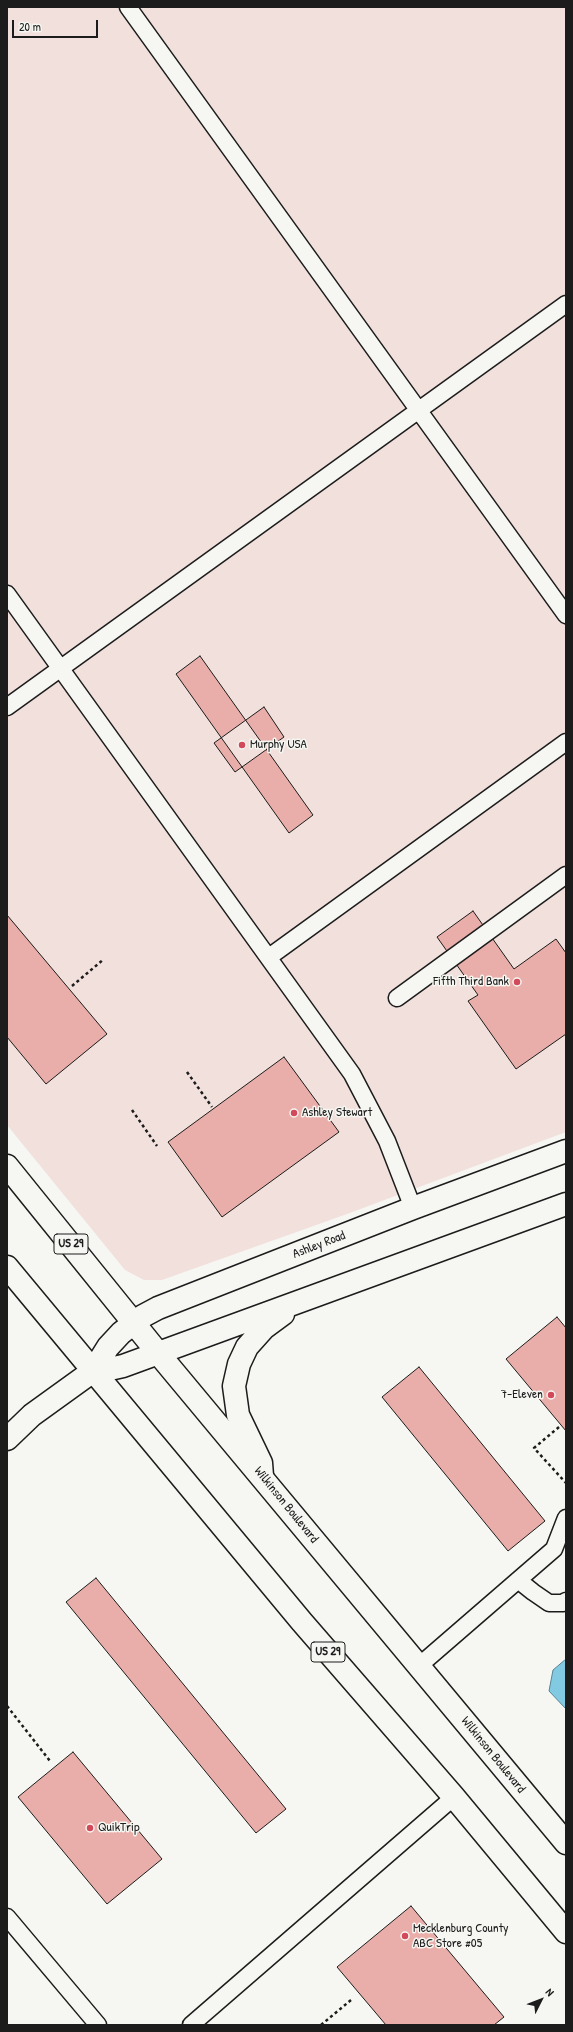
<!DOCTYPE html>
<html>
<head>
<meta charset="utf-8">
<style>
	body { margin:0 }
	#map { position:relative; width:573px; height:2032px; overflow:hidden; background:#f6f6f2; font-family:"Patrick Hand",sans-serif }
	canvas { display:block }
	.frame { position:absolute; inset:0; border:8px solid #1c1c1c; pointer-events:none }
	.north { position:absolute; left:521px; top:1980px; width:40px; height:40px; -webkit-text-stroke:3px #f6f6f2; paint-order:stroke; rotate:48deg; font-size:11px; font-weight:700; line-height:16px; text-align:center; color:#1c1c1c }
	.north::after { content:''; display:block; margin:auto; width:14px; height:18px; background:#1c1c1c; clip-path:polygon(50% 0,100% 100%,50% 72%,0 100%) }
	.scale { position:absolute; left:12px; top:20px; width:86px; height:18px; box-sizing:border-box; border:2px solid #1c1c1c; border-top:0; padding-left:5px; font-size:12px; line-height:14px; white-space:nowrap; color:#1c1c1c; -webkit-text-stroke:3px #f6f6f2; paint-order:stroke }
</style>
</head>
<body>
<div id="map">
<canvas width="573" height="2032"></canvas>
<div class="frame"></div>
<div class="north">N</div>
<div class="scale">20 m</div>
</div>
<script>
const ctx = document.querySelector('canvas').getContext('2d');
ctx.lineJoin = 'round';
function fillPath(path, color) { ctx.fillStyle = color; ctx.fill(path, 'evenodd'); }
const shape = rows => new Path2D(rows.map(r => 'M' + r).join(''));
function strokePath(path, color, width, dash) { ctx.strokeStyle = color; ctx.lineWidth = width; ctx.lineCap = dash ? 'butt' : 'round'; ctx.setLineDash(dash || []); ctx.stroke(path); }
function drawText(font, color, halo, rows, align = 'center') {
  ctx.font = font + ' "Patrick Hand",sans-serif'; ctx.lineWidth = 3; ctx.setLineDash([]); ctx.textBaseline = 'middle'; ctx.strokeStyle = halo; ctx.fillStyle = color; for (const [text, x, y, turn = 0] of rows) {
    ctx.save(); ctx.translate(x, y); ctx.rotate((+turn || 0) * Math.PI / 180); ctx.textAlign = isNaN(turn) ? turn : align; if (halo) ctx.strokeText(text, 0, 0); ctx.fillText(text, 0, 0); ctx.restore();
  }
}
fillPath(shape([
	[7,7,566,7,566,1132,347,1214,162,1280,144,1280,125,1270,7,1125]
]), '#f2e0dc');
const water = shape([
	[566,1659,566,1709,549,1691,553,1670,566,1659]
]);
fillPath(water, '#81cae2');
strokePath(water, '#598493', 1);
const building = shape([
	[200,656,313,815,289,833,176,674,200,656],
	[264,707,284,737,235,772,214,743,264,707],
	[473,911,514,969,556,939,566,953,566,1034,516,1069,468,1001,478,995,437,937,473,911],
	[7,915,107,1034,46,1084,7,1037,7,915],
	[284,1057,339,1132,222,1217,168,1142,284,1057],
	[557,1317,566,1328,566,1431,506,1359,557,1317],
	[419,1367,545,1521,508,1551,382,1397,419,1367],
	[96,1578,286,1809,256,1833,66,1602,96,1578],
	[73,1752,162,1859,107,1904,18,1797,73,1752],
	[411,1906,504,2017,494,2025,386,2025,337,1967,411,1906]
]);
fillPath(building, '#e9aea9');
strokePath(building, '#1c1c1c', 1);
const service = shape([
	[128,7,566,615],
	[7,594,352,1074,387,1141,413,1208],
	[7,707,566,304],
	[269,957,566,742],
	[397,998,566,875],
	[518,1580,533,1592,549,1603,563,1603,566,1601],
	[420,1665,554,1549,566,1518],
	[7,1917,98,2025],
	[191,2025,454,1797]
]);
const minor = shape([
	[7,1439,32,1415,93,1371]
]);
const tertiary = shape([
	[93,1371,108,1347,121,1333,143,1316,158,1308,413,1208,566,1151],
	[93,1371,105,1370,123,1366,566,1204],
	[262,1476,261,1463,238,1415,234,1386,239,1364,247,1347,264,1328,283,1314]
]);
const primary = shape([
	[7,1166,158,1353,566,1843],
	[7,1267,302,1622,454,1797,566,1932]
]);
strokePath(service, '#1c1c1c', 19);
strokePath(minor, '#1c1c1c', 25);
strokePath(tertiary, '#1c1c1c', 25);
strokePath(primary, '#1c1c1c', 25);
strokePath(shape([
	[72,986,104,959],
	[187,1072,212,1107],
	[132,1110,157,1146],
	[559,1427,534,1448,566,1483],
	[7,1706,50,1761],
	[321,2025,351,2000]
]), '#1c1c1c', 2.5, [3, 3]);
strokePath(service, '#f6f6f2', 16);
strokePath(minor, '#f6f6f2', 22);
strokePath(tertiary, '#f6f6f2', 22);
strokePath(primary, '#f6f6f2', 22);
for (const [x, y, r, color] of [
	[242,745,4,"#d1495b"],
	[517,982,4,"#d1495b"],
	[294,1113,4,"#d1495b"],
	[551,1395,4,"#d1495b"],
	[90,1828,4,"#d1495b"],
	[405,1936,4,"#d1495b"]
]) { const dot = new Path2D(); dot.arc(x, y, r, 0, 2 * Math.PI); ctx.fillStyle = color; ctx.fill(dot); strokePath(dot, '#f6f6f2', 1.5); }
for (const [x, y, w] of [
	[71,1244,34],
	[328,1652,34]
]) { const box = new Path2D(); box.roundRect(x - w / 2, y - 10, w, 20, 3); ctx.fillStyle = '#f6f6f2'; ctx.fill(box); strokePath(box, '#1c1c1c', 1); }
drawText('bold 12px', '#1c1c1c', null, [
	["US 29",71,1244],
	["US 29",328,1652]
]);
drawText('13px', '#1c1c1c', '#f6f6f2', [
	["Murphy USA",250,745],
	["Fifth Third Bank",509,982,"right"],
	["Ashley Stewart",302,1113],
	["7-Eleven",543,1395,"right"],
	["QuikTrip",98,1828],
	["Mecklenburg County",413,1929],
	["ABC Store #05",413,1944]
], 'left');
drawText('13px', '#1c1c1c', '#f6f6f2', [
	["Ashley Road",319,1245,-21],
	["Wilkinson Boulevard",286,1505,51],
	["Wilkinson Boulevard",493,1755,51]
]);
</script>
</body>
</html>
